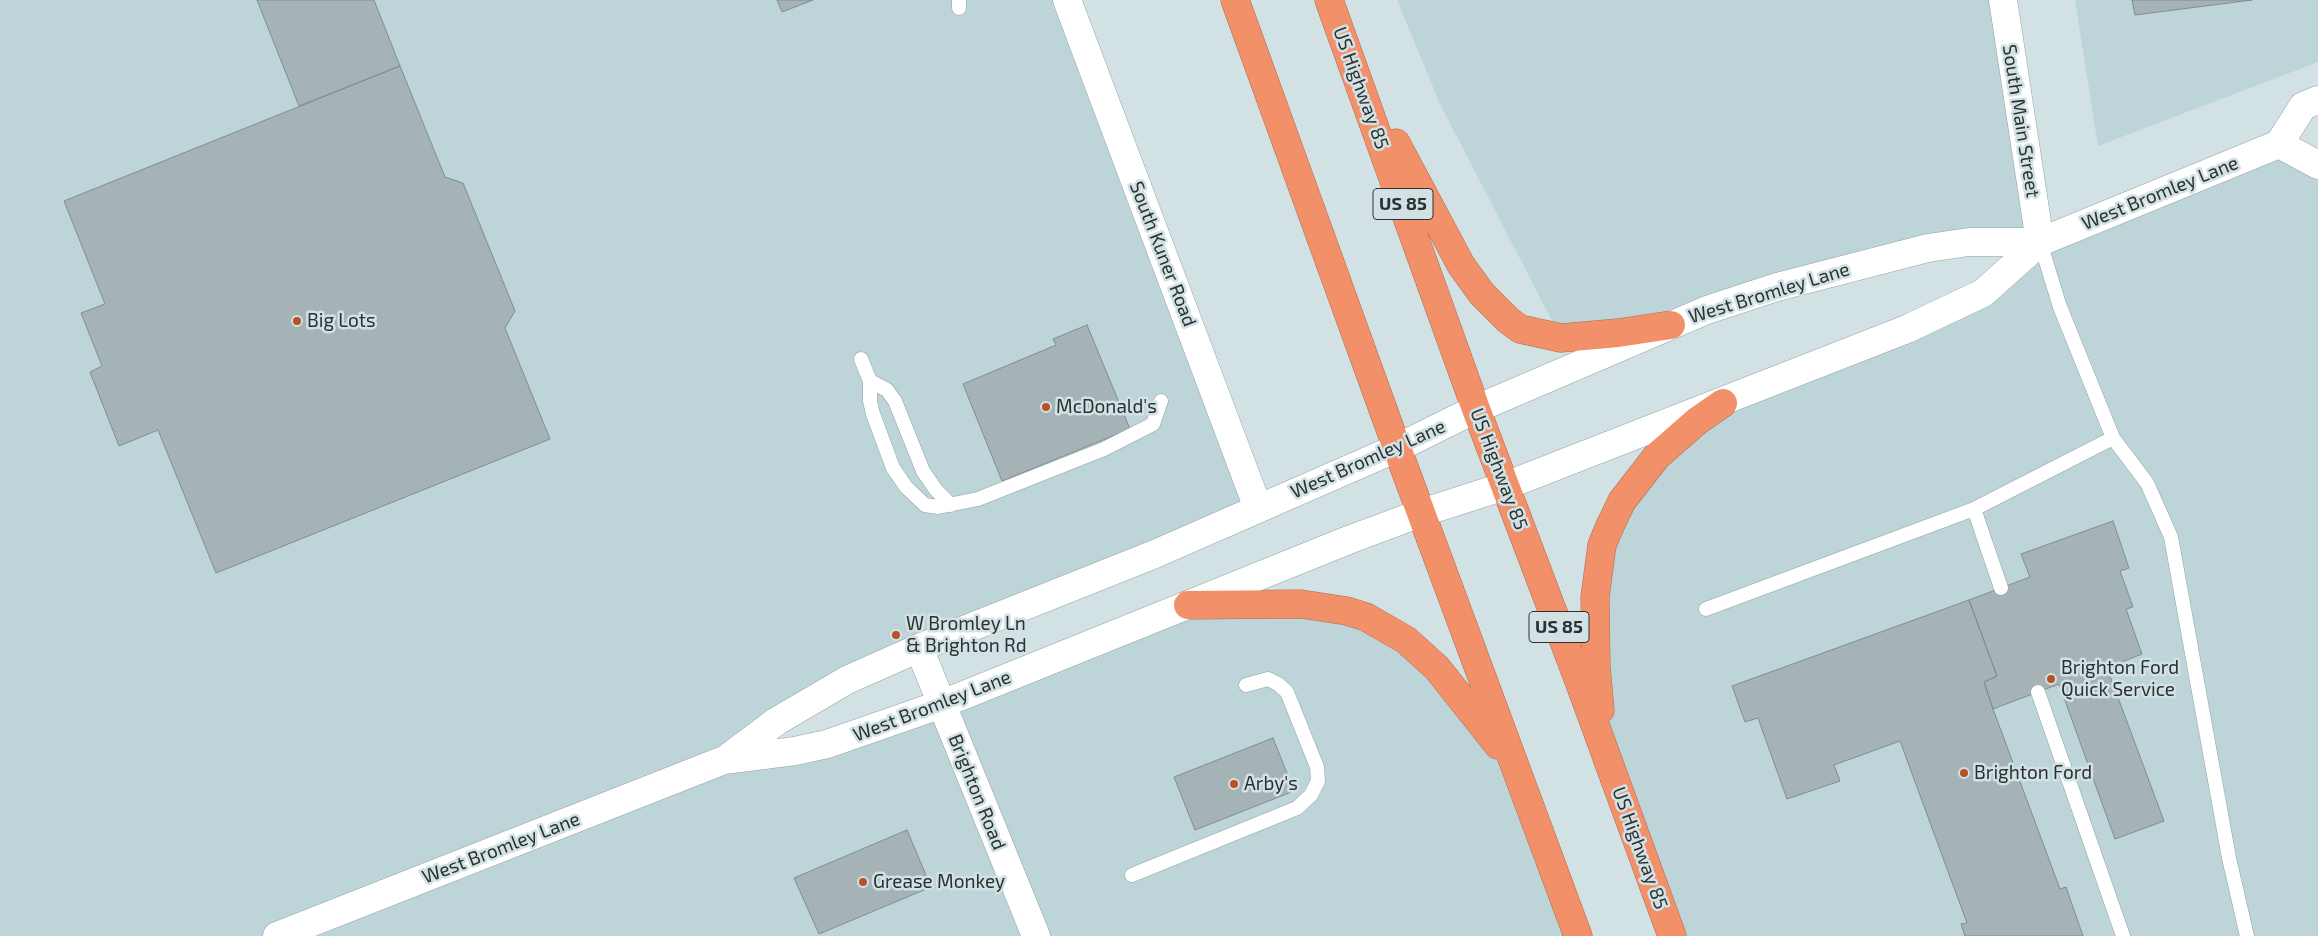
<!DOCTYPE html>
<html>
<head>
<meta charset="utf-8">
<style>
	body { margin:0 }
	canvas { display:block; background:#d2e2e4 }
</style>
</head>
<body>
<canvas width="2318" height="936"></canvas>
<script>
const ctx = document.querySelector('canvas').getContext('2d');
ctx.lineJoin = 'round';
function fillPath(path, color) { ctx.fillStyle = color; ctx.fill(path, 'evenodd'); }
const shape = rows => new Path2D(rows.map(r => 'M' + r).join(''));
function strokePath(path, color, width, dash) { ctx.strokeStyle = color; ctx.lineWidth = width; ctx.lineCap = dash ? 'butt' : 'round'; ctx.setLineDash(dash || []); ctx.stroke(path); }
function drawText(font, color, halo, rows, align = 'center') {
  ctx.font = font + ' "Exo 2",sans-serif'; ctx.lineWidth = 5; ctx.setLineDash([]); ctx.textBaseline = 'middle'; ctx.strokeStyle = halo; ctx.fillStyle = color; for (const [text, x, y, turn = 0] of rows) {
    ctx.save(); ctx.translate(x, y); ctx.rotate((+turn || 0) * Math.PI / 180); ctx.textAlign = isNaN(turn) ? turn : align; if (halo) ctx.strokeText(text, 0, 0); ctx.fillText(text, 0, 0); ctx.restore();
  }
}
fillPath(shape([
	[0,0,1067,0,1258,508,919,648,725,760,795,751,1188,605,1366,617,1485,728,1578,936,0,936],
	[1397,0,2003,0,2041,242,2279,144,2318,165,2318,936,1672,936,1611,768,1598,566,1677,437,1907,329,2040,242,1969,242,1561,338,1440,104],
	[2075,0,2318,0,2318,62,2098,146]
]), '#bdd4d8');
const building = shape([
	[257,0,374,0,400,66,299,106,257,0],
	[777,0,813,0,782,12,777,0],
	[2132,0,2252,0,2135,15,2132,0],
	[400,66,445,177,463,183,515,311,505,328,550,439,216,573,158,430,119,446,90,372,102,366,81,313,105,304,64,201,400,66],
	[1087,325,1130,429,1002,481,963,384,1056,345,1053,339,1087,325],
	[2113,521,2129,568,2120,571,2133,607,2126,609,2142,654,2107,668,2164,821,2115,839,2059,684,1993,709,1984,682,1997,676,1969,600,2030,577,2021,554,2113,521],
	[1969,600,1997,676,1984,682,1993,709,2060,889,2066,887,2083,936,1965,936,1961,924,1967,923,1900,741,1834,765,1840,781,1787,799,1758,718,1745,722,1732,686,1969,600],
	[1273,738,1294,791,1195,830,1174,777,1273,738],
	[907,830,931,887,819,934,794,878,907,830]
]);
fillPath(building, '#a5b3b6');
strokePath(building, '#808e91', 1);
const lane = shape([
	[959,0,959,8],
	[2040,242,2060,307,2113,438,2147,483,2171,537,2229,858,2247,936],
	[861,359,870,381,870,401,873,414,893,468,906,487,925,505,938,507,978,499,1104,449,1153,424,1161,401],
	[870,381,887,390,895,401,923,471,936,490,951,505],
	[1974,509,2001,588],
	[1706,609,1974,509,2113,438],
	[2038,692,2123,936],
	[1132,875,1297,808,1311,795,1318,781,1317,767,1287,692,1278,684,1268,679,1246,685]
]);
const secondary = shape([
	[1067,0,1258,508],
	[2003,0,2040,242],
	[2279,144,2318,165],
	[919,648,1036,936],
	[725,760,777,721,847,680,919,648,1155,554,1397,448,1476,409,1707,310,1777,287,1928,248,1969,242,2040,242],
	[277,936,724,760,795,751,827,744,942,704,1351,539,1421,513,1505,486,1907,329,1983,293,2040,242,2279,144,2303,106,2318,100]
]);
const highway = shape([
	[1235,0,1397,448,1578,936],
	[1329,0,1476,409,1579,681,1672,936],
	[1396,143,1461,265,1482,294,1508,320,1520,329,1561,338,1618,333,1671,325],
	[1188,605,1301,604,1347,611,1366,617,1406,640,1437,668,1498,745],
	[1600,710,1596,666,1595,597,1602,545,1609,528,1622,501,1657,456,1697,421,1723,403]
]);
strokePath(lane, '#94a3a5', 15);
strokePath(secondary, '#94a3a5', 29);
strokePath(highway, '#ac6f56', 29);
strokePath(lane, '#fff', 14);
strokePath(secondary, '#fff', 28);
strokePath(highway, '#f29069', 28);
for (const [x, y, r, color] of [
	[297,321,5,"#b85226"],
	[1046,407,5,"#b85226"],
	[896,635,5,"#b85226"],
	[2051,679,5,"#b85226"],
	[1964,773,5,"#b85226"],
	[1234,784,5,"#b85226"],
	[863,882,5,"#b85226"]
]) { const dot = new Path2D(); dot.arc(x, y, r, 0, 2 * Math.PI); ctx.fillStyle = color; ctx.fill(dot); strokePath(dot, '#d2e2e4', 2); }
for (const [x, y, w] of [
	[1403,204,60],
	[1559,627,60]
]) { const box = new Path2D(); box.roundRect(x - w / 2, y - 15.5, w, 31, 4); ctx.fillStyle = '#d2e2e4'; ctx.fill(box); strokePath(box, '#2b3132', 1); }
drawText('bold 18px', '#2b3132', null, [
	["US 85",1403,204],
	["US 85",1559,627]
]);
drawText('19px', '#2b3132', '#d2e2e4', [
	["US Highway 85",1361,88,70],
	["South Main Street",2021,121,81],
	["West Bromley Lane",2160,193,-22],
	["South Kuner Road",1163,254,69],
	["West Bromley Lane",1769,293,-17],
	["West Bromley Lane",1368,459,-24],
	["US Highway 85",1499,469,69],
	["West Bromley Lane",932,706,-21],
	["Brighton Road",977,792,68],
	["West Bromley Lane",501,848,-21],
	["US Highway 85",1640,848,70]
]);
drawText('19px', '#2b3132', '#d2e2e4', [
	["Big Lots",307,321],
	["McDonald's",1056,407],
	["W Bromley Ln",906,624],
	["& Brighton Rd",906,646],
	["Brighton Ford",2061,668],
	["Quick Service",2061,690],
	["Brighton Ford",1974,773],
	["Arby's",1244,784],
	["Grease Monkey",873,882]
], 'left');
</script>
</body>
</html>
